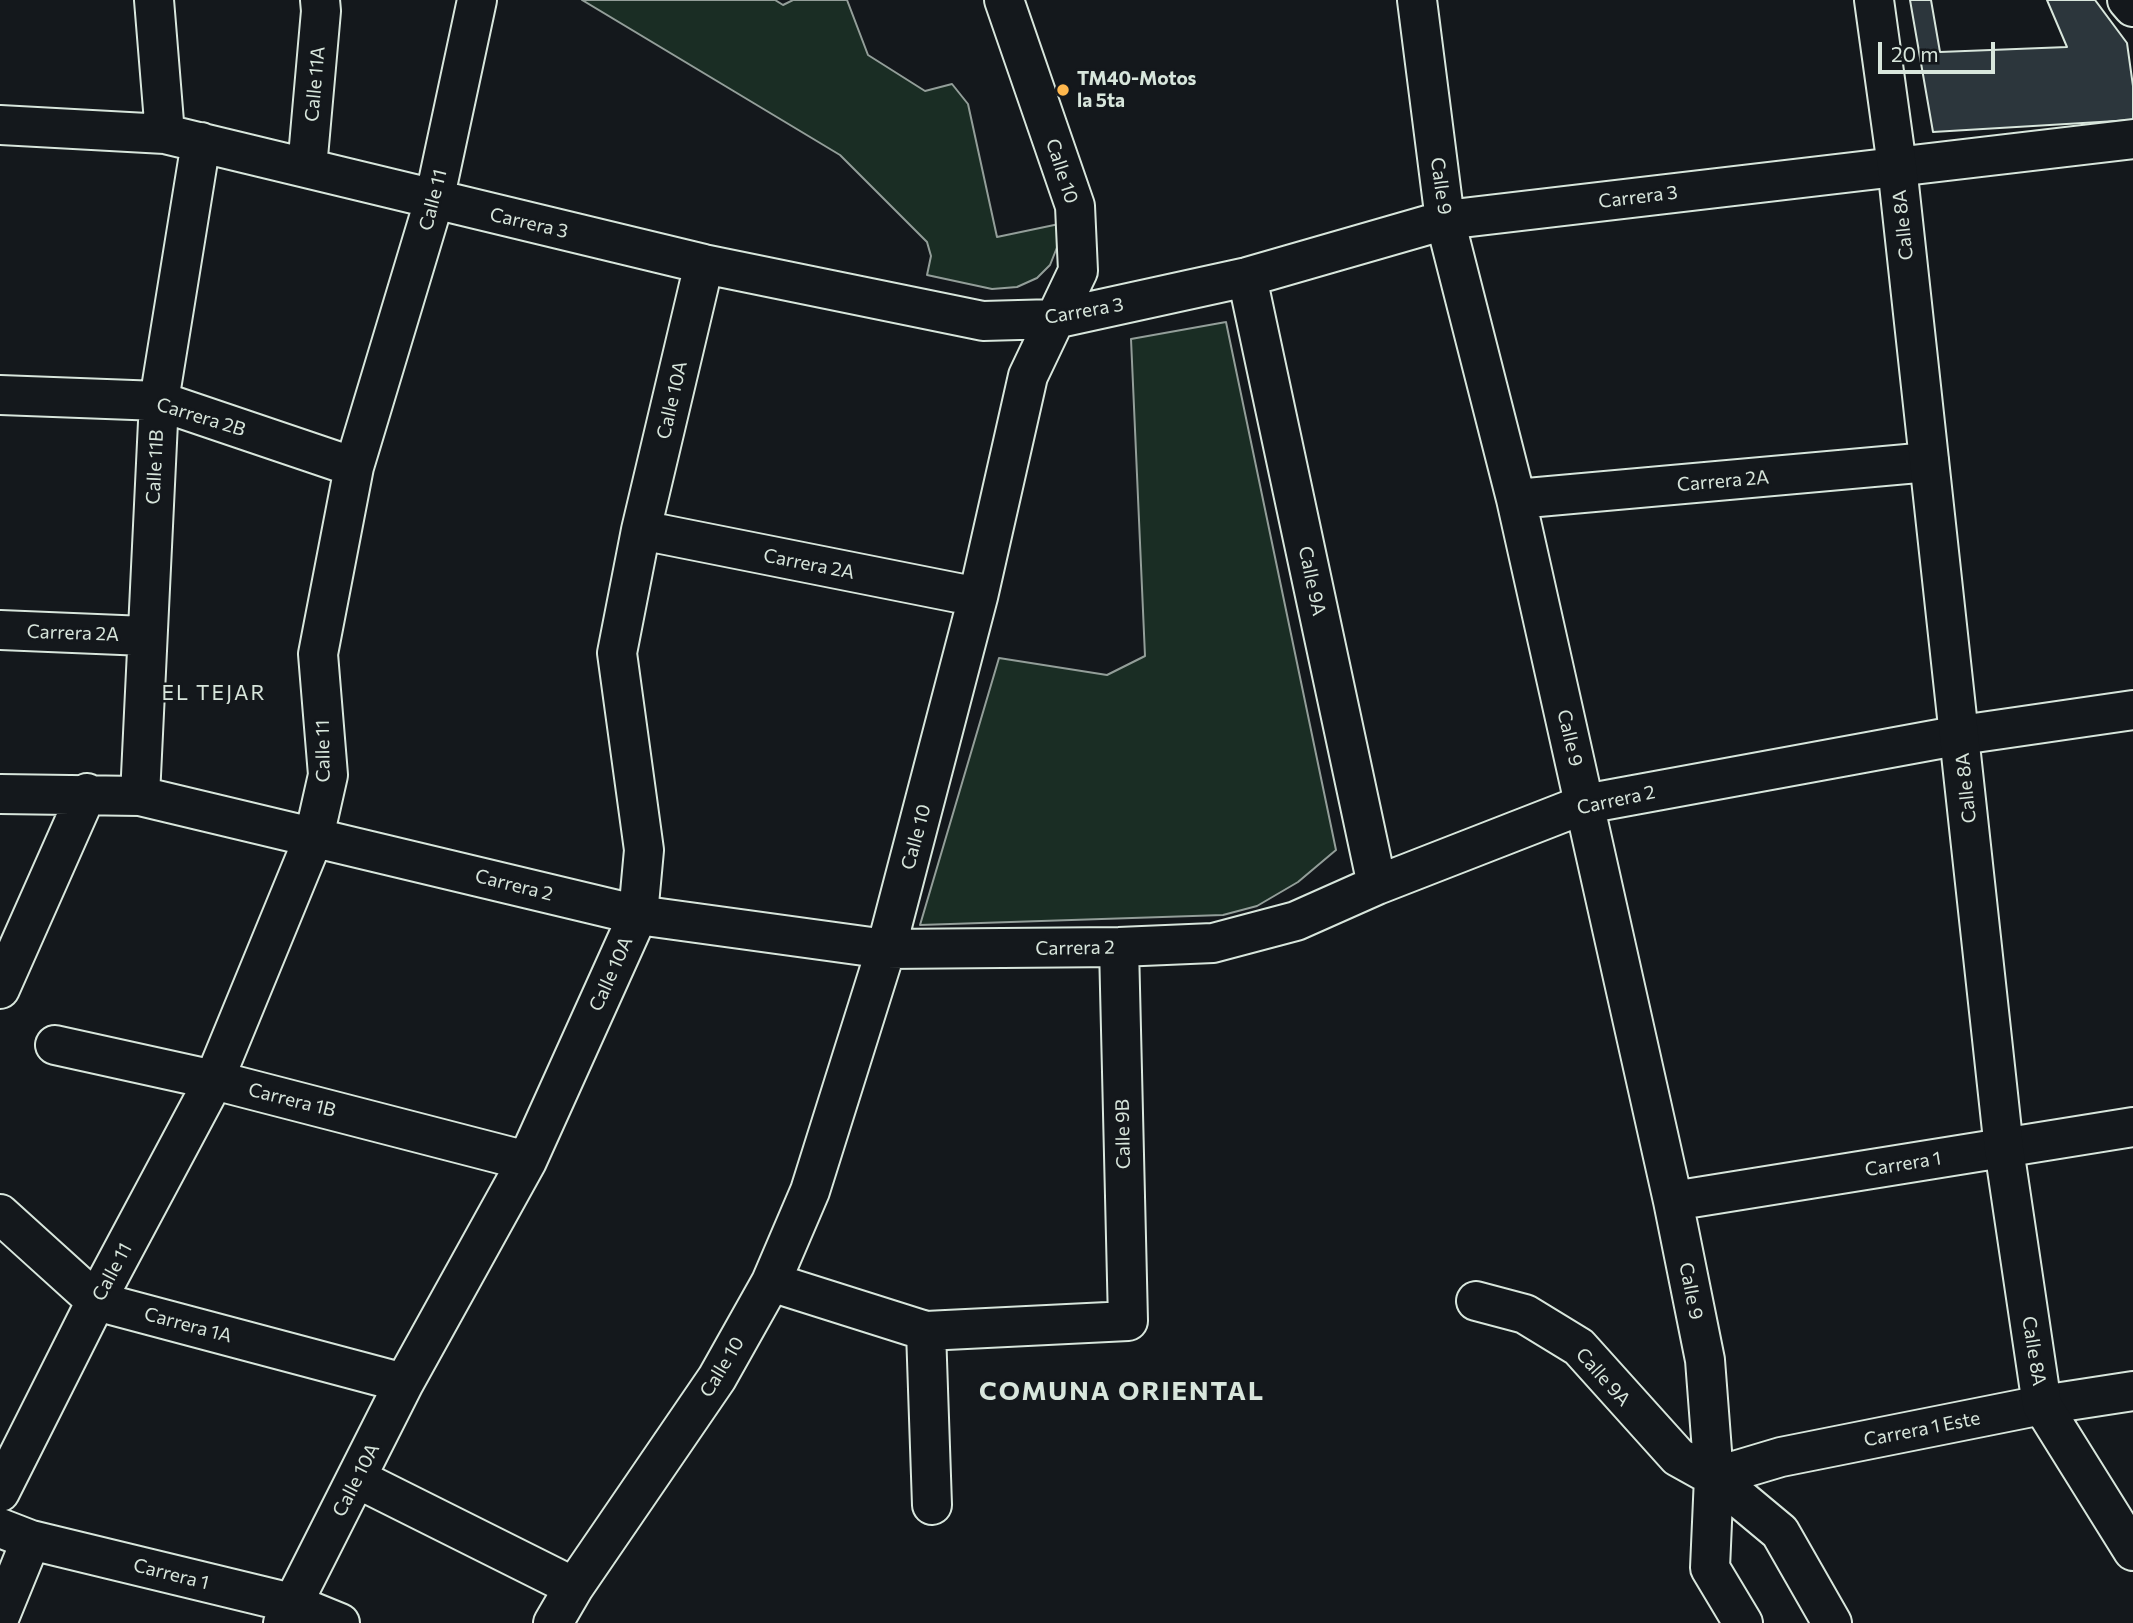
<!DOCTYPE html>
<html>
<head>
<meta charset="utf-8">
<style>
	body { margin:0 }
	#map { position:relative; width:2133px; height:1623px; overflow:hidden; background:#14181c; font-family:Commissioner,sans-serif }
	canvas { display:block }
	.scale { position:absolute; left:1878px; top:42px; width:117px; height:32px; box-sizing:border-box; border:4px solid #d8e6dc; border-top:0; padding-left:9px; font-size:21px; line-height:24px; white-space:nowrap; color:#d8e6dc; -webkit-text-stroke:5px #14181c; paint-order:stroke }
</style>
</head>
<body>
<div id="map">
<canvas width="2133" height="1623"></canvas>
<div class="scale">20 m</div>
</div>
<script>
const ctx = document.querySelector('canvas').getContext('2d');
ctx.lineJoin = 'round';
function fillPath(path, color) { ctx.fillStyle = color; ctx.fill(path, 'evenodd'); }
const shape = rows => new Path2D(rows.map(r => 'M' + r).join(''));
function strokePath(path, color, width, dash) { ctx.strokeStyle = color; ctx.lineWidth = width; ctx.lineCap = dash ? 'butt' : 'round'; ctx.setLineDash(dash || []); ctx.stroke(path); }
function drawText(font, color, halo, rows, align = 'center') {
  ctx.font = font + ' Commissioner,sans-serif'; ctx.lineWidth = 5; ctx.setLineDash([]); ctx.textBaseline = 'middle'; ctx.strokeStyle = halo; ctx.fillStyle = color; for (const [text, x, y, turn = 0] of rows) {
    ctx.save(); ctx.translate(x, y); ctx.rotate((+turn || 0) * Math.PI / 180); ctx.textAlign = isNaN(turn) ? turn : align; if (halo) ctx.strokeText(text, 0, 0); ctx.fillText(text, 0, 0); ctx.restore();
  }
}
const green = shape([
	[582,0,775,0,783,5,793,0,847,0,868,55,925,91,952,84,968,104,997,237,1059,224,1058,245,1050,265,1037,278,1017,287,992,289,927,275,931,256,927,242,840,155,582,0],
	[1226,322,1336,850,1298,882,1257,906,1223,915,920,925,999,658,1107,675,1145,656,1131,339,1226,322]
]);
fillPath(green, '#1a2d24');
strokePath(green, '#939e99', 2);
const building = shape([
	[1910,0,1931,0,1940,52,2067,47,2047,0,2095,0,2127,43,2133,86,2133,120,1933,132,1910,0]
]);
fillPath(building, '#2c363c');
strokePath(building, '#d8e6dc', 2);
const minor = shape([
	[154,0,165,134],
	[1417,0,1445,220,1516,499,1673,1201,1705,1360,1714,1477,1710,1568,1743,1623],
	[0,125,165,134,704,264,983,321,1055,319,1247,277,1445,220,2133,139],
	[307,168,321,11,320,0],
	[1247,277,1377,885],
	[0,395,159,401,354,467],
	[1516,499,1929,462],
	[641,530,978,597],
	[0,630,145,636],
	[0,794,140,796,638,915,886,949,1119,947,1213,943,1296,921,1377,885,1585,804,1961,735,2133,710],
	[140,796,159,401,201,142],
	[0,989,87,793],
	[55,1045,214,1080,527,1161],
	[1673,1201,2133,1127],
	[0,1214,96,1301,404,1383],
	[771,1282,926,1331,1128,1321,1119,947],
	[1476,1301,1525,1314,1579,1347,1678,1457,1714,1477,1780,1532,1832,1623],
	[926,1331,932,1505],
	[1714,1477,1781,1457,2042,1405,2133,1391],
	[358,1479,574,1587],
	[0,1492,96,1301,214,1080,314,837,328,775,318,654,354,467,434,201,477,0],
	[0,1528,31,1540,291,1603,340,1623],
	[0,1616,31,1540],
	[283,1623,404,1383,527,1161,638,915,644,850,617,653,641,530,704,264],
	[553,1623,574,1587,717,1378,771,1282,810,1191,886,949,978,597,1028,376,1078,271,1075,206,1004,0]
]);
const major = shape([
	[1874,0,1897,166,2004,1149,2042,1405,2133,1551],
	[2127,0,2133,7]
]);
strokePath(minor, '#d8e6dc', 42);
strokePath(major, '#d8e6dc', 42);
strokePath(minor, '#14181c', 38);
strokePath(major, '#14181c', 38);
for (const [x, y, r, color] of [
	[1063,90,7,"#ffb74d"]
]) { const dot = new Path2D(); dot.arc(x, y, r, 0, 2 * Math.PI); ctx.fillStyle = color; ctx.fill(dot); strokePath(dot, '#14181c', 2.5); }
drawText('bold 19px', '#d8e6dc', '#14181c', [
	["TM40-Motos",1077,79],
	["la 5ta",1077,101]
], 'left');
drawText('19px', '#d8e6dc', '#14181c', [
	["Calle 11A",315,84,-85],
	["Calle 10",1062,171,72],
	["Calle 9",1441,186,82],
	["Carrera 3",1638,197,-7],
	["Calle 11",433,200,-76],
	["Carrera 3",529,223,13],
	["Calle 8A",1903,225,-96],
	["Carrera 3",1084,311,-10],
	["Calle 10A",672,400,-77],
	["Carrera 2B",201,417,17],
	["Calle 11B",155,467,-87],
	["Carrera 2A",1723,481,-5],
	["Carrera 2A",809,564,11],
	["Calle 9A",1312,581,78],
	["Carrera 2A",73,633,2],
	["Calle 9",1570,738,77],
	["Calle 11",323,751,-91],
	["Calle 8A",1966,788,-96],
	["Carrera 2",1616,800,-12],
	["Calle 10",916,837,-75],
	["Carrera 2",514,885,14],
	["Carrera 2",1075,948,-1],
	["Calle 10A",611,974,-66],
	["Carrera 1B",292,1100,14],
	["Calle 9B",1123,1134,-91],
	["Carrera 1",1903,1164,-9],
	["Calle 11",112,1272,-62],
	["Calle 9",1691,1291,79],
	["Carrera 1A",188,1325,15],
	["Calle 8A",2034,1351,81],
	["Calle 10",722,1367,-59],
	["Calle 9A",1603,1377,48],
	["Carrera 1 Este",1922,1429,-11],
	["Calle 10A",356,1480,-63],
	["Carrera 1",171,1574,14]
]);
ctx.letterSpacing = '2px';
drawText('21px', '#d8e6dc', '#14181c', [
	["EL TEJAR",214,693]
]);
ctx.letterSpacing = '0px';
ctx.letterSpacing = '2px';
drawText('bold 26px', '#d8e6dc', '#14181c', [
	["COMUNA ORIENTAL",1122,1391]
]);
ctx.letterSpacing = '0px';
</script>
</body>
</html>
